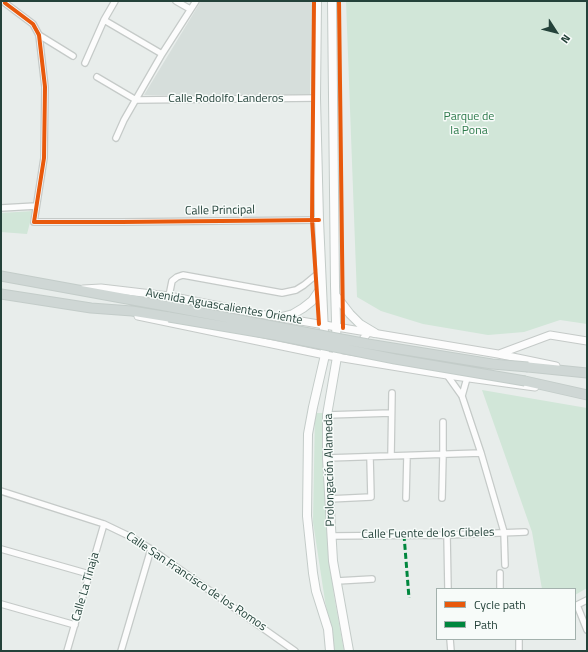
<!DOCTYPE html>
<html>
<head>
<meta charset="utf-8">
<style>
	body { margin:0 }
	#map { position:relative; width:588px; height:652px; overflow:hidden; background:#e8edeb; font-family:"Titillium Web",sans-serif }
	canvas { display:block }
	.frame { position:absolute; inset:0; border:2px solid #24423a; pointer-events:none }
	.legend { position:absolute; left:436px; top:588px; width:140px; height:52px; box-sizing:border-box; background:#f7fbf9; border:1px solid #a3b1ad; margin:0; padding:5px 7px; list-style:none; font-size:12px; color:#24423a }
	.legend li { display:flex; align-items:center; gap:8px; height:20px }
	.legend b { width:20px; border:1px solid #a3b1ad }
	.north { position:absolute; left:536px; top:12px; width:40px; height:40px; -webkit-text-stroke:3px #f7fbf9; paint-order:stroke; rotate:126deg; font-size:11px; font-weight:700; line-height:16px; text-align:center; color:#24423a }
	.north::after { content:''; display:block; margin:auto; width:14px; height:18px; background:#24423a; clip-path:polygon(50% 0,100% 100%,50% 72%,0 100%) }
</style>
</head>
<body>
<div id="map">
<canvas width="588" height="652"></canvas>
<div class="frame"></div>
<ul class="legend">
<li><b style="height:5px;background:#e8590c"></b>Cycle path</li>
<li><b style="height:5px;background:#00873e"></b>Path</li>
</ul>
<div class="north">N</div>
</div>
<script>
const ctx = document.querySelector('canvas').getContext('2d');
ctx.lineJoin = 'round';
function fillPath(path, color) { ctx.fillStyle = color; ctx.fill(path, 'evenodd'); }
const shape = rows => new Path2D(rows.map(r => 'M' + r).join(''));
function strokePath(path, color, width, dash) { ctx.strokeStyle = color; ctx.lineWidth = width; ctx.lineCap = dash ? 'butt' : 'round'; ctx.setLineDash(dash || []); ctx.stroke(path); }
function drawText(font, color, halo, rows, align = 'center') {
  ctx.font = font + ' "Titillium Web",sans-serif'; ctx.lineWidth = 3; ctx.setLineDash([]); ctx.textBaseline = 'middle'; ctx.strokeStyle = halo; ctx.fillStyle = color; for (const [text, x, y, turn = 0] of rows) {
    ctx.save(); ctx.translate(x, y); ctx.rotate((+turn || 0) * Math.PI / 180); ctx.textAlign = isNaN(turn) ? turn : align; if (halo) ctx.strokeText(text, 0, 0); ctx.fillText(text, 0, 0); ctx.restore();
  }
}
fillPath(shape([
	[201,1,312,1,310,97,144,95]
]), '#d6dedb');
fillPath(shape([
	[346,1,587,1,587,324,560,320,524,332,488,335,423,324,381,311,357,297],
	[33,211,27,234,1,232,1,213],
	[482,390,587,408,587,588,575,595,575,589,542,589,532,532],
	[315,413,325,413,325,491,327,533,334,596,344,651,335,651,325,601,313,522]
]), '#d1e6d8');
const minor = shape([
	[176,1,190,9],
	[5,3,33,24,39,35,45,87,44,158,34,222,122,222,319,220],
	[104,20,162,54],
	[39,35,73,56],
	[85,63,104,20,115,1],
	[97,77,136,100,316,98],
	[116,138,124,120,162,54,196,1],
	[1,208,36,206],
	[169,296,172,281,177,277,183,275,282,293,296,290,304,285,321,271],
	[447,375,462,396,481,453,504,532,505,565],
	[462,396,467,378],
	[327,415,391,413],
	[391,456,392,393],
	[327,458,481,453],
	[1,491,104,524,129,536,151,549,295,651],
	[406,498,407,456],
	[442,498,443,455,443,422],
	[329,499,371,497,370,457],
	[447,535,448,589],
	[331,536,447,535,525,532],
	[1,549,89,574],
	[500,573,500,589],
	[337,581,372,579],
	[1,604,75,625],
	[577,605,587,630],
	[575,606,587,600],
	[450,639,451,651],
	[67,651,104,524],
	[121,651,151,549],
	[519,651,519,639]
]);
const tertiary = shape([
	[83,289,101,288,169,296,265,315,498,354,556,366],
	[138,316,325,355,447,375,535,387],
	[499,354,550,335,587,341],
	[360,356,358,347,368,332]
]);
const secondary = shape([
	[317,1,316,98,319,220,325,355,313,407,308,434,307,516,313,573,316,591,328,629,330,651],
	[332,1,335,286,337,357,327,415,327,458,333,561,349,651],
	[336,296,350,314,360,324,375,333],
	[282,317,293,314,303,308,312,301,321,288]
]);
const primary = shape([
	[1,276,171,307],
	[1,294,91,308,132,311,169,317],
	[528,367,587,373],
	[525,381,587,395]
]);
strokePath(minor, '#c5cac8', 8);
strokePath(tertiary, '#c5cac8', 9);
strokePath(secondary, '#c3cbc8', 10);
strokePath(primary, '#c3ccc9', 11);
strokePath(minor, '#fcfcfc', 5.5);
strokePath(tertiary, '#fcfcfc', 7);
strokePath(secondary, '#fcfcfc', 8);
strokePath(primary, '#cfd7d5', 9);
const primaryBridge = shape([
	[171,307,368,344,492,364,528,367],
	[169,317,275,335,395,359,525,381]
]);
strokePath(primaryBridge, '#c3ccc9', 11, []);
strokePath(primaryBridge, '#cfd7d5', 9);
strokePath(shape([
	[404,535,409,598]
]), '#00873e', 3, [6, 3]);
strokePath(shape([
	[314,1,312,220,319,324],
	[339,1,343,328],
	[5,3,33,24,39,35,45,87,44,158,34,222,122,222,319,220]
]), '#e8590c', 4);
drawText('12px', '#24423a', '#f7fbf9', [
	["Calle Rodolfo Landeros",226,99],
	["Calle Principal",220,211,-1],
	["Avenida Aguascalientes Oriente",224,307,10],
	["Prolongación Alameda",330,470,-91],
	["Calle Fuente de los Cibeles",428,534,-1],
	["Calle San Francisco de los Romos",196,582,34],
	["Calle La Tinaja",86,587,-74]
]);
drawText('12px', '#2d7a4b', '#f7fbf9', [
	["Parque de",469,117],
	["la Pona",469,131]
]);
</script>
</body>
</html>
